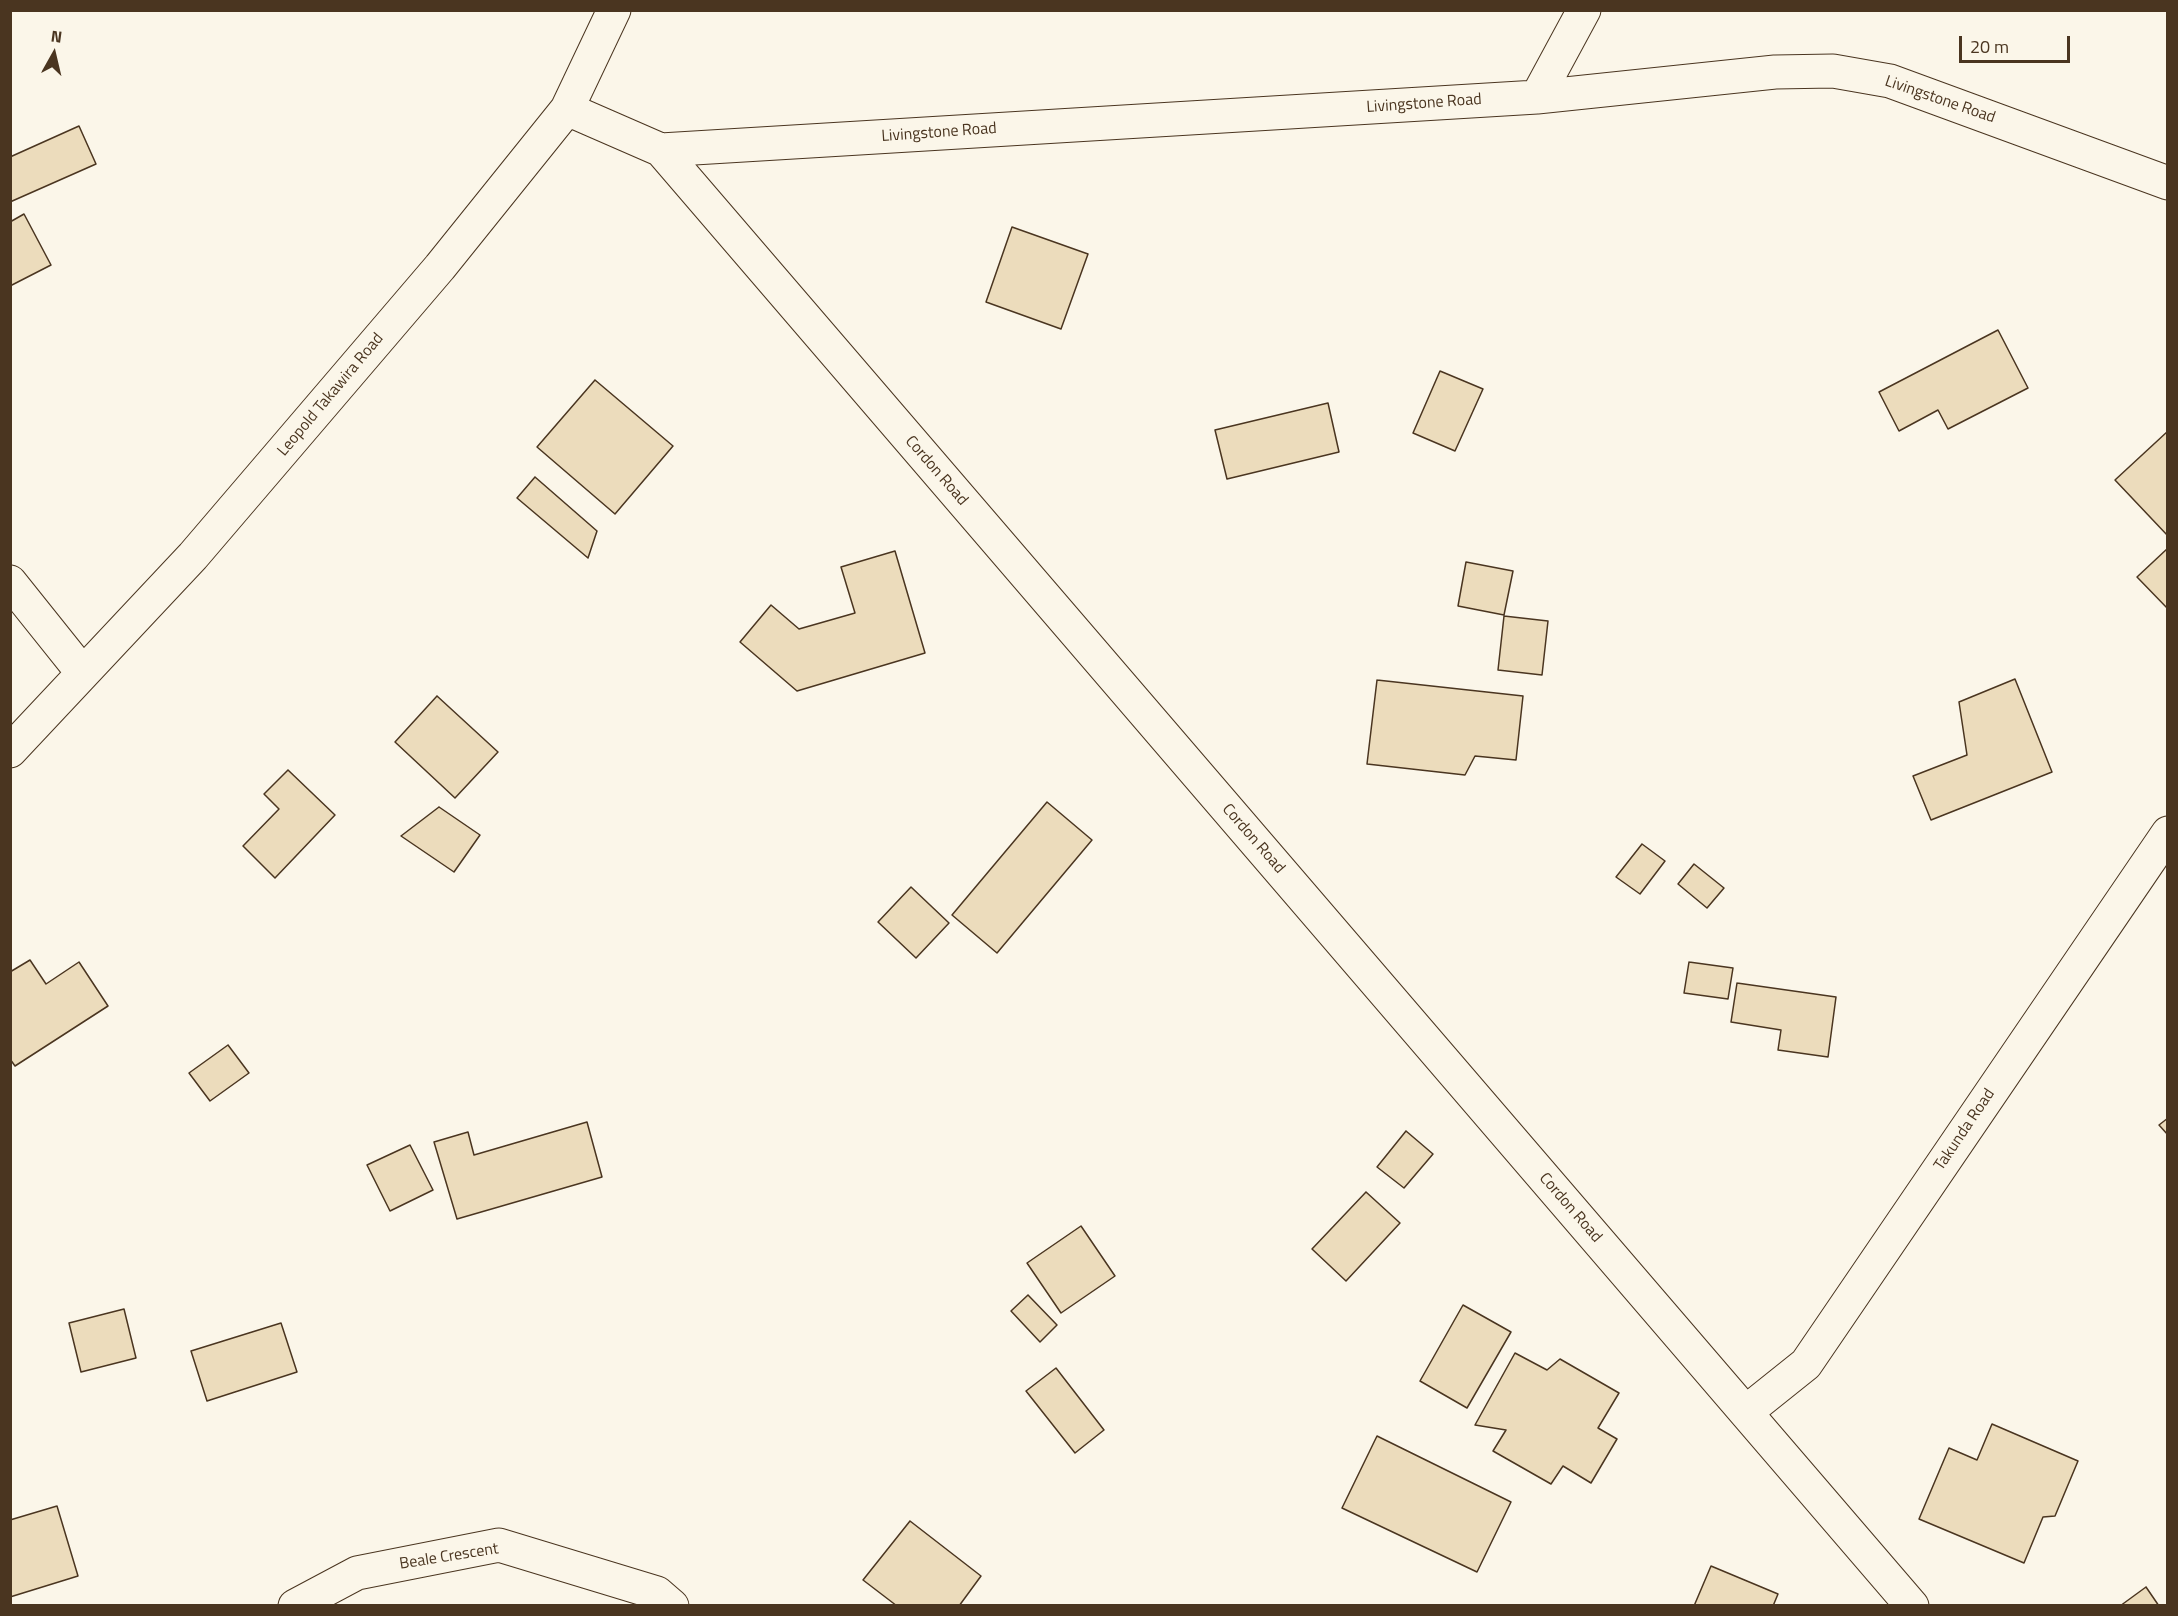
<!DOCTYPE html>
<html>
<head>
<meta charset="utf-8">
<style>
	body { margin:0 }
	#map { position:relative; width:2178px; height:1616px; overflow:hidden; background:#fbf6e9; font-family:"Titillium Web",sans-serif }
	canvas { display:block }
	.frame { position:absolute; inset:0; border:12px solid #4a3520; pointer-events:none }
	.north { position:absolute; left:24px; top:24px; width:60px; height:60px; -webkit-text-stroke:4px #fbf6e9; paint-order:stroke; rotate:8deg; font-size:16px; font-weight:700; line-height:24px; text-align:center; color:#4a3520 }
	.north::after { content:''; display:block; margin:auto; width:21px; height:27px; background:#4a3520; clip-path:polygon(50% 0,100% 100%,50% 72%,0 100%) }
	.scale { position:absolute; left:1959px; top:36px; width:111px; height:27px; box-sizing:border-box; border:3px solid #4a3520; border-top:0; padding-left:8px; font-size:18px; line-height:21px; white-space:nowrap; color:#4a3520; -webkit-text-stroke:4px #fbf6e9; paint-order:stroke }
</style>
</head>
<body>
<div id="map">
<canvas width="2178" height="1616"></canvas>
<div class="frame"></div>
<div class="north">N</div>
<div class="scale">20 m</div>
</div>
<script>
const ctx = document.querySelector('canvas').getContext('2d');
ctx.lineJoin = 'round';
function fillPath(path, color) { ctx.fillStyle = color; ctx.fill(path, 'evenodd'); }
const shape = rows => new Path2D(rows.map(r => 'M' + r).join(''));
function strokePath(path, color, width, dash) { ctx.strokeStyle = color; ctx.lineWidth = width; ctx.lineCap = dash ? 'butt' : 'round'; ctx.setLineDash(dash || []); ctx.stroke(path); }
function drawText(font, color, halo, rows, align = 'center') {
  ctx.font = font + ' "Titillium Web",sans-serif'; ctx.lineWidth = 4.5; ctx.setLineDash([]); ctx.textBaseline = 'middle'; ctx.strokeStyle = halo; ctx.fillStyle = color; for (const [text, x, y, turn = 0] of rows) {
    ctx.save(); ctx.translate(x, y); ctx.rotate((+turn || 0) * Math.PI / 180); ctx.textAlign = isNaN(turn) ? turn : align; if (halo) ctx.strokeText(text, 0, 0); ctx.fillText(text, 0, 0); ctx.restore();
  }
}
const building = shape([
	[79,126,96,164,10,202,10,157,79,126],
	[24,214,51,265,10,286,10,222,24,214],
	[1012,227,1088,254,1061,329,986,302,1012,227],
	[1998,330,2028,388,1948,429,1938,410,1899,431,1879,392,1998,330],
	[1440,371,1483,389,1455,451,1413,433,1440,371],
	[595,380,673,446,615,514,537,447,595,380],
	[1328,403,1339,452,1227,479,1215,430,1328,403],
	[2168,431,2168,536,2115,480,2168,431],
	[535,477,597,531,588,558,517,498,535,477],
	[2168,548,2168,609,2137,577,2168,548],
	[895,551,925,653,797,691,740,642,771,605,799,629,855,613,841,567,895,551],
	[1466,562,1513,571,1504,615,1458,606,1466,562],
	[1504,616,1548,621,1542,675,1498,670,1504,616],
	[2015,679,2052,772,1931,820,1913,776,1967,755,1959,702,2015,679],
	[1377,680,1523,696,1516,760,1475,756,1465,775,1367,764,1377,680],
	[437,696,498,752,455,798,395,742,437,696],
	[288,770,335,815,275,878,243,846,279,809,264,794,288,770],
	[1047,802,1092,840,997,953,952,915,1047,802],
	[439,807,480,835,454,872,401,836,439,807],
	[1642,844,1665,861,1640,894,1616,877,1642,844],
	[1694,864,1724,888,1707,908,1678,884,1694,864],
	[911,887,949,923,916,958,878,922,911,887],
	[30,960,46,984,79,962,108,1006,15,1066,10,1059,10,972,30,960],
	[1689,962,1733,968,1728,999,1684,993,1689,962],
	[1737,983,1836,997,1828,1057,1778,1050,1781,1030,1731,1022,1737,983],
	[228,1045,249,1073,210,1101,189,1073,228,1045],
	[2168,1118,2168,1135,2159,1125,2168,1118],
	[587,1122,602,1177,457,1219,434,1142,468,1132,474,1155,587,1122],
	[1406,1131,1433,1154,1404,1188,1377,1167,1406,1131],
	[410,1145,433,1190,390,1211,367,1165,410,1145],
	[1366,1192,1400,1223,1346,1281,1312,1249,1366,1192],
	[1081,1226,1115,1276,1061,1313,1027,1263,1081,1226],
	[1028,1295,1057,1325,1040,1342,1011,1311,1028,1295],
	[1463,1305,1511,1332,1467,1408,1420,1381,1463,1305],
	[124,1309,136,1358,81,1372,69,1323,124,1309],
	[281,1323,297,1372,207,1401,191,1351,281,1323],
	[1515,1353,1547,1370,1560,1359,1619,1393,1598,1428,1617,1439,1591,1483,1563,1466,1551,1484,1493,1451,1506,1430,1475,1425,1515,1353],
	[1056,1368,1104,1430,1075,1453,1026,1391,1056,1368],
	[1992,1424,2078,1461,2055,1516,2043,1517,2024,1563,1919,1519,1949,1448,1977,1460,1992,1424],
	[1377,1436,1511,1502,1477,1572,1342,1508,1377,1436],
	[57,1506,78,1576,10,1597,10,1520,57,1506],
	[910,1521,981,1576,959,1606,897,1606,863,1580,910,1521],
	[1711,1566,1778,1594,1773,1606,1694,1606,1711,1566],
	[2146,1587,2159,1606,2120,1606,2146,1587]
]);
fillPath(building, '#ecdcbc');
strokePath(building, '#4a3520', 1.5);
const minor = shape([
	[1537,97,1584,10],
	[567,109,661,150,1912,1606],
	[661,150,1537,97,1775,72,1833,71,1890,81,2168,183],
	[10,582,82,672],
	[10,751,193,556,440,267,567,109,614,10],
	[1746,1412,1806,1364,2168,833],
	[295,1606,357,1573,499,1545,657,1593,672,1606]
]);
strokePath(minor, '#4a3520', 35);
strokePath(minor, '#fbf6e9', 33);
drawText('16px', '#4a3520', '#fbf6e9', [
	["Livingstone Road",1940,100,19],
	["Livingstone Road",1424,104,-4],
	["Livingstone Road",939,133,-4],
	["Leopold Takawira Road",331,395,-50],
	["Cordon Road",936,471,49],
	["Cordon Road",1253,839,49],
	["Takunda Road",1965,1130,-56],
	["Cordon Road",1570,1208,49],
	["Beale Crescent",449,1557,-9]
]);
</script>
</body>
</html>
